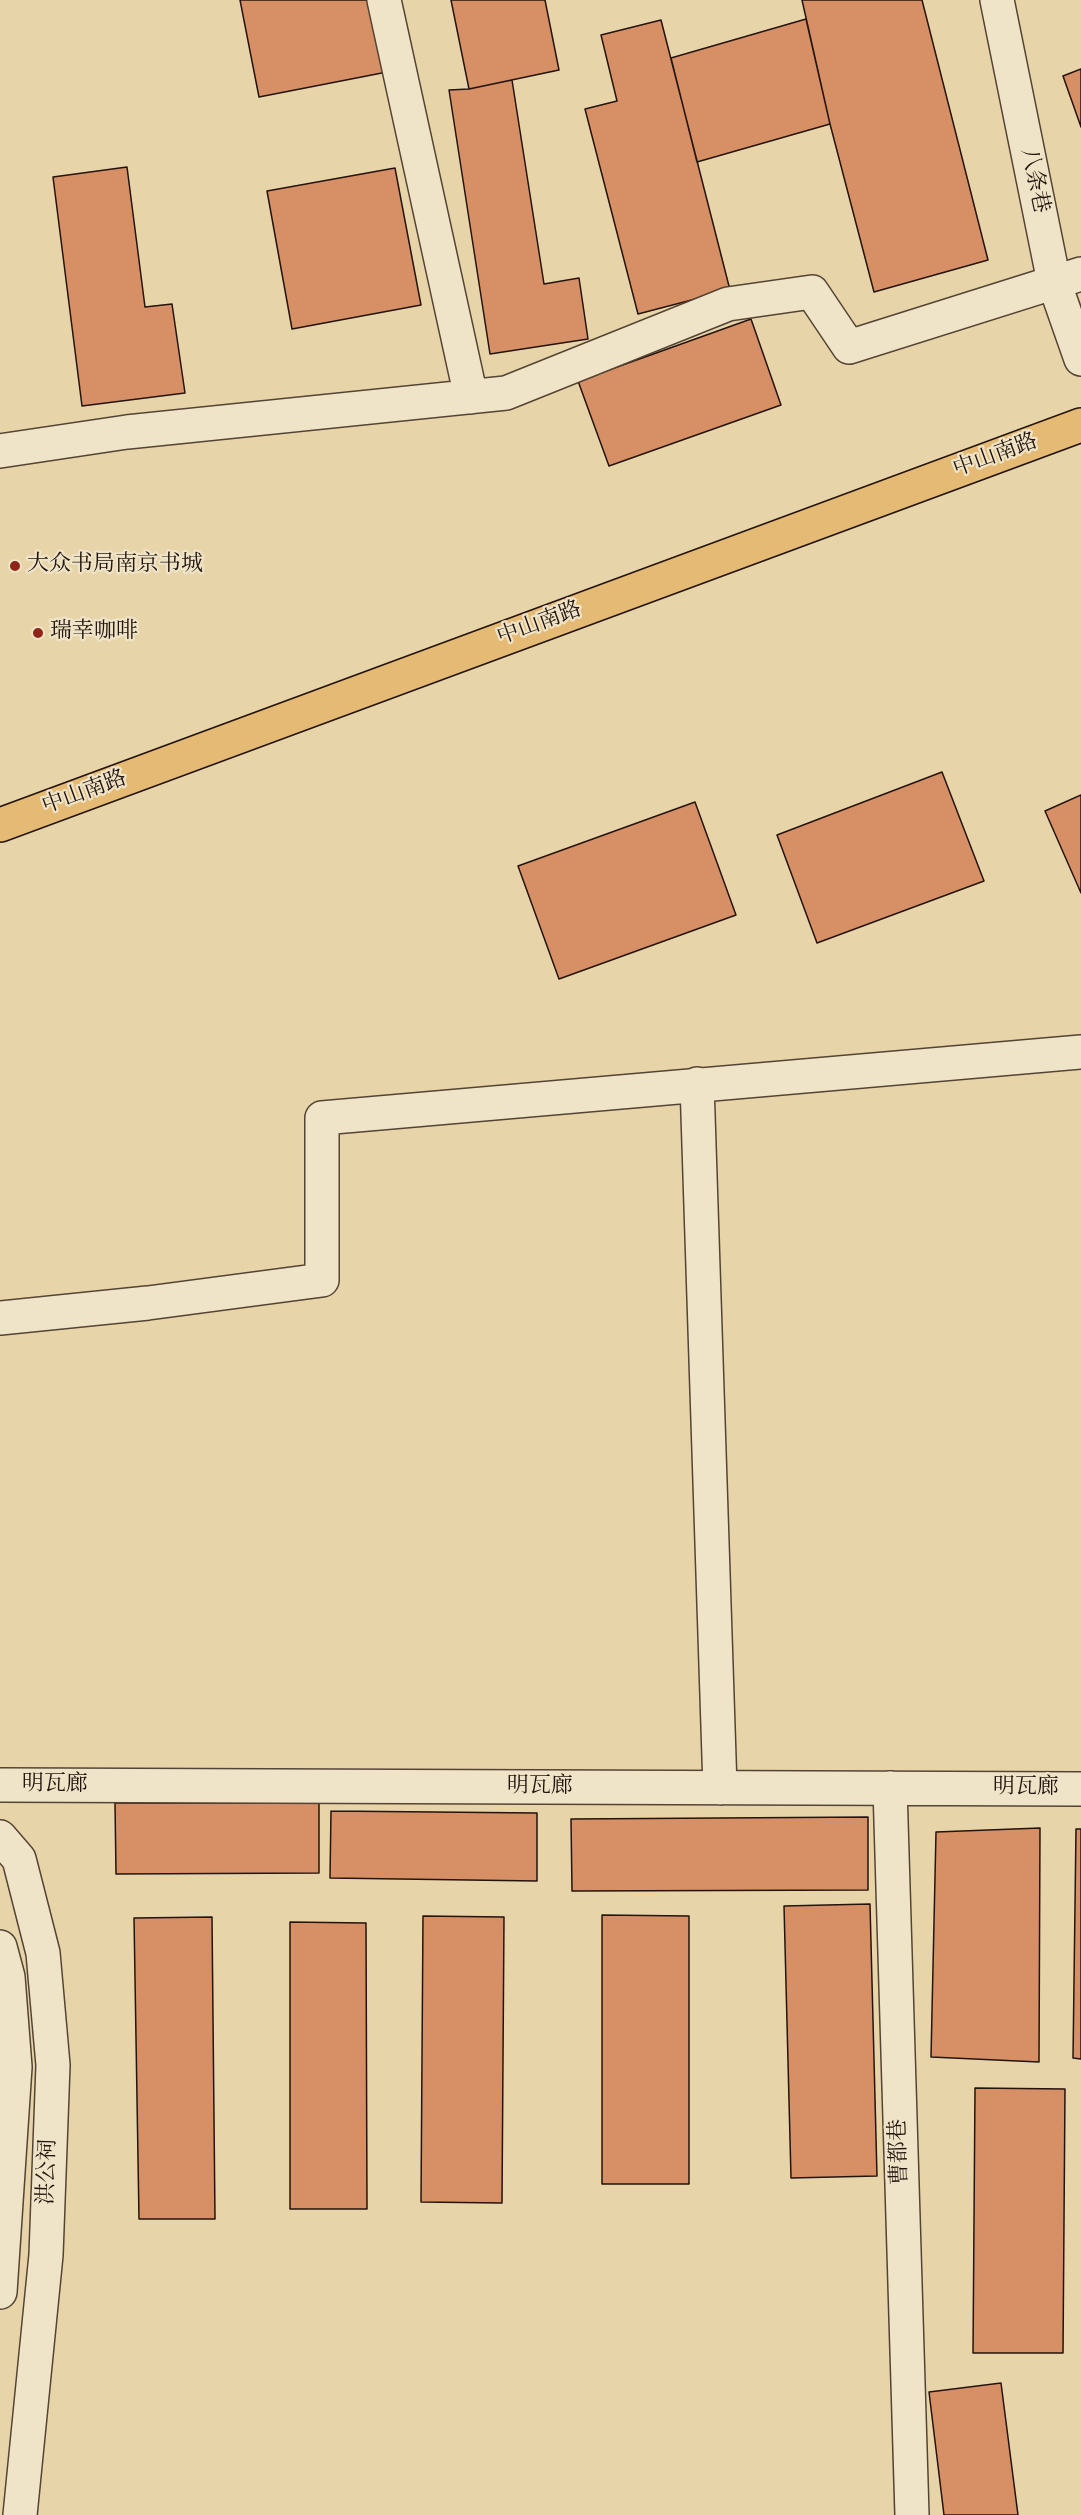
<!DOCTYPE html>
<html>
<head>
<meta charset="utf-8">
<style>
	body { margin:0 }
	canvas { display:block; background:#e7d5a9 }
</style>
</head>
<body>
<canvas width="1081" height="2515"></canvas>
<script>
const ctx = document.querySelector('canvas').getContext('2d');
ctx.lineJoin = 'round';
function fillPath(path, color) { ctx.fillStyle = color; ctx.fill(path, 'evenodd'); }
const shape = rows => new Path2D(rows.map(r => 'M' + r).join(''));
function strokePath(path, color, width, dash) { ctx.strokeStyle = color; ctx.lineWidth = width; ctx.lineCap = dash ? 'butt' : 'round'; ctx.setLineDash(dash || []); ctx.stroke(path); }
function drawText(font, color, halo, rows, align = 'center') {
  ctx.font = font + ' Vollkorn,"Noto Serif SC",serif'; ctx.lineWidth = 4.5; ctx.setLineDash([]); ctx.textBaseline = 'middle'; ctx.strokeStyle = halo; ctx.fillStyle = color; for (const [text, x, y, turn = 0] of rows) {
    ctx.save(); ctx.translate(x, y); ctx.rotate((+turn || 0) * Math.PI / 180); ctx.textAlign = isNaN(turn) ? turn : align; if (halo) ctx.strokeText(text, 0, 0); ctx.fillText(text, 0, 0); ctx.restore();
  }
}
const building = shape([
	[240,0,373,0,387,72,259,97,240,0],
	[451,0,545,0,559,70,469,89,451,0],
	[802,0,922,0,988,260,874,292,830,124,802,0],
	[806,19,830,124,697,162,671,58,806,19],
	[661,20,730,290,638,314,585,109,617,101,601,35,661,20],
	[1081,69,1081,127,1063,76,1081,69],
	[512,80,544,284,579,278,588,339,490,354,449,90,469,89,512,80],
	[127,167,145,307,172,304,185,393,82,406,53,177,127,167],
	[395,168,421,305,292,329,267,191,395,168],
	[751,319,781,405,609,466,578,381,751,319],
	[942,772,984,881,817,943,777,835,942,772],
	[1081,795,1081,893,1045,811,1081,795],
	[695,802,736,915,559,979,518,866,695,802],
	[115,1803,319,1803,319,1873,116,1874,115,1803],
	[331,1811,537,1813,537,1881,330,1878,331,1811],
	[868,1817,868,1890,572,1891,571,1819,868,1817],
	[1040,1828,1039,2062,931,2057,936,1832,1040,1828],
	[1076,1829,1081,1829,1081,2059,1073,2058,1076,1829],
	[870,1904,877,2176,791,2178,784,1906,870,1904],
	[602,1915,689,1916,689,2184,602,2184,602,1915],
	[423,1916,504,1917,502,2203,421,2202,423,1916],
	[212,1917,215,2219,139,2219,134,1918,212,1917],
	[290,1922,366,1923,367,2209,290,2209,290,1922],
	[975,2088,1065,2089,1063,2353,973,2353,975,2088],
	[1001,2383,1018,2515,944,2515,929,2392,1001,2383]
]);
fillPath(building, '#d78f65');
strokePath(building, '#24140e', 1.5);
const minor = shape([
	[384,0,471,397],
	[997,0,1054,282,1081,359],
	[0,451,127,432,506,393,728,304,812,292,849,347,1081,274],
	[697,1084,720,1788],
	[0,1318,148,1303,322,1280,322,1118,1081,1052],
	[0,1785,1081,1789],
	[890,1788,912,2515],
	[0,1837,19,1859,43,1953,53,2065,46,2255,20,2515],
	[0,1947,8,1977,15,2067,0,2292]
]);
const major = shape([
	[0,825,1081,425]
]);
strokePath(minor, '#554435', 36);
strokePath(major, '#24140e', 36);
strokePath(minor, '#efe4c7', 33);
strokePath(major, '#e4ba74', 33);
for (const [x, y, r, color] of [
	[15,566,6,"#8f2418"],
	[38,633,6,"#8f2418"]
]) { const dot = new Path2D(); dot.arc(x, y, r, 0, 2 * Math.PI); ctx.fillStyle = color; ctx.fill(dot); strokePath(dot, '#efe4c7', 2); }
drawText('22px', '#24140e', '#efe4c7', [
	["八条巷",1033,181,78],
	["中山南路",996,457,-20],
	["中山南路",540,625,-20],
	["中山南路",85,794,-20],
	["明瓦廊",55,1786],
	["明瓦廊",540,1788],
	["明瓦廊",1026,1789],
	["曹都巷",901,2152,-92],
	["洪公祠",49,2172,-88]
]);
drawText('22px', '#24140e', '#efe4c7', [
	["大众书局南京书城",27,566],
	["瑞幸咖啡",50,633]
], 'left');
</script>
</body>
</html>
